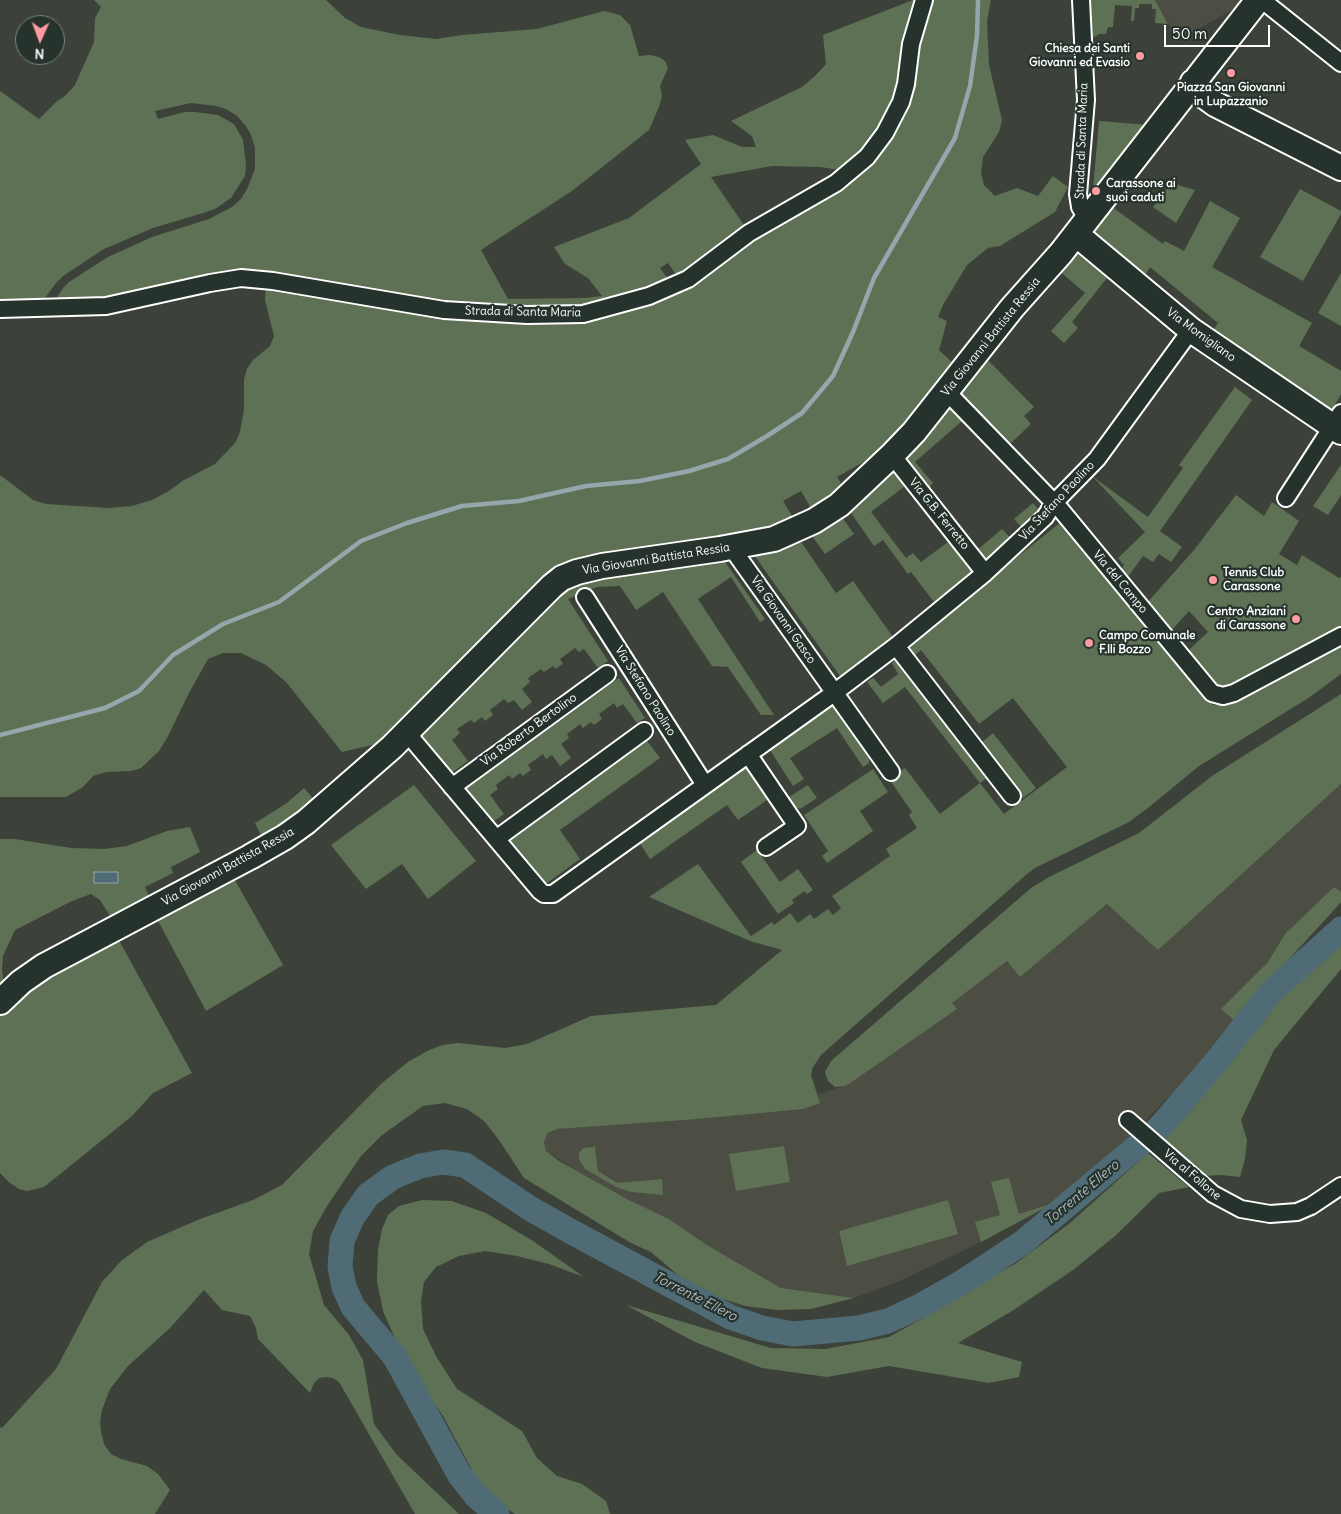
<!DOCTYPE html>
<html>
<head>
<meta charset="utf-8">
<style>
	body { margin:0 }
	#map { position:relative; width:1341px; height:1514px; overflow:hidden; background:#3c423a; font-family:Delius,sans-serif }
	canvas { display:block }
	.north { position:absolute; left:15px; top:15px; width:50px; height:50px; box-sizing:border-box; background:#26332d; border:1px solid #7d8581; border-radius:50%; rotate:182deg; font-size:14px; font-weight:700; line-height:20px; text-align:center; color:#fff }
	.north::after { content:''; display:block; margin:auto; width:18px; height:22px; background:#ff9aa2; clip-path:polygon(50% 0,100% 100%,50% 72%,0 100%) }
	.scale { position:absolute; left:1164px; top:25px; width:106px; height:22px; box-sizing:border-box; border:2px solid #fff; border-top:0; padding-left:6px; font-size:15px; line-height:18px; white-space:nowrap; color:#fff; -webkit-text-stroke:4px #26332d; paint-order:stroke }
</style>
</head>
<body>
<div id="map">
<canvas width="1341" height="1514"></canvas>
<div class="north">N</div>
<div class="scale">50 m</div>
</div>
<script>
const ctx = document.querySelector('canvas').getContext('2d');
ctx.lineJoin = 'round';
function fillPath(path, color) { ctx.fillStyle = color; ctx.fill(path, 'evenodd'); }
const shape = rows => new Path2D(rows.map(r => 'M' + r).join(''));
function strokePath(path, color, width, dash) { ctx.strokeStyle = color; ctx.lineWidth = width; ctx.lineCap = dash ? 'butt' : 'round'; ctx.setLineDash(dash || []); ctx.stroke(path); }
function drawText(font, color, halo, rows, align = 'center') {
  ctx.font = font + ' Delius,sans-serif'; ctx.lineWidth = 4.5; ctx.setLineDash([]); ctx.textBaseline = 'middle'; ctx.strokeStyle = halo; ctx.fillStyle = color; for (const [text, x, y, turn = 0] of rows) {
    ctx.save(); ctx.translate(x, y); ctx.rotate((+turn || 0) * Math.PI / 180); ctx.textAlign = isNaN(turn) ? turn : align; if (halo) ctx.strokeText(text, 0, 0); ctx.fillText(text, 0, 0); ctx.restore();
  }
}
fillPath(shape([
	[1155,0,1250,0,1178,40],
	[1341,784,1341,903,1279,970,1198,1067,1147,1119,1125,1143,1054,1203,981,1242,900,1281,854,1298,781,1288,707,1245,669,1219,627,1199,588,1178,546,1151,544,1142,549,1133,557,1129,686,1120,820,1103,817,1095,849,1084,956,1008,952,1003,1007,960,1020,977,1107,904,1271,847]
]), '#4c4d43');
fillPath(shape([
	[94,0,326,0,345,18,361,27,400,35,436,39,462,35,537,29,604,11,620,15,630,25,639,56,650,55,659,57,666,62,668,68,660,86,662,96,659,107,649,130,572,191,481,250,508,299,585,298,602,296,588,278,565,264,554,247,629,218,701,164,685,140,713,135,742,147,756,147,752,136,731,121,802,87,815,76,826,64,823,35,913,0,918,0,896,99,877,136,844,171,821,167,772,166,711,177,746,228,679,279,668,263,660,268,671,283,602,305,485,309,267,274,113,298,54,301,64,287,69,282,108,257,152,237,209,219,232,207,241,199,247,189,255,169,255,148,251,135,245,125,237,116,226,109,216,106,191,103,155,111,158,119,185,112,195,112,218,115,234,124,243,140,246,165,245,176,231,198,215,209,203,213,153,228,104,249,63,276,56,283,43,301,0,304,0,91,39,119,56,102,65,96,75,85,94,42,95,18,101,7],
	[930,0,991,0,987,21,989,65,1002,120,999,132,983,157,981,173,984,185,995,196,1017,188,1038,196,1053,176,1068,187,1055,212,1000,246,988,248,967,265,943,305,938,317,947,321,939,350,957,367,890,447,837,477,842,485,811,508,801,491,783,501,794,519,779,527,588,561,381,743,342,752,286,682,266,665,241,653,223,653,208,659,189,693,167,738,159,751,141,768,131,771,106,772,93,776,83,787,66,797,0,797,0,475,33,500,46,504,108,508,132,506,152,500,169,491,184,480,215,464,235,443,240,432,244,409,244,380,247,369,253,360,270,346,274,336,265,300,266,285,586,318,724,258,866,166,917,47],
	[1088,0,1155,0,1168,24,1155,23,1156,9,1152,9,1152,4,1139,4,1139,8,1135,8,1134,21,1131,21,1132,6,1115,5,1113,27,1108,27,1106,34,1099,34,1090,40],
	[1099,121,1149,125,1092,200],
	[1171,183,1195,190,1176,223,1153,207],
	[1300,189,1341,211,1341,214,1303,281,1260,257],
	[1210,201,1240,218,1212,267,1312,323,1299,346,1341,371,1341,394,1331,412,1212,332,1218,323,1150,267,1144,277,1087,230,1108,204,1163,244,1165,241,1184,251],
	[1073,250,1107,278,1072,322,1078,328,1064,343,1051,331,1085,293,1057,269],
	[1341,273,1341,326,1318,313],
	[984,356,1034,407,1024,416,1031,424,1010,444,957,389],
	[1235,387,1252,400,1160,531,1182,547,1171,562,1159,554,1153,562,1143,556,1127,578,1121,570,1124,565,1118,558,1145,532,1092,476,1148,517,1183,468,1179,465],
	[946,403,962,421,915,462,933,483,927,489,902,457],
	[1341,465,1341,495,1328,515,1313,506],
	[891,468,905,486,871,512,906,558,913,553,921,562,948,542,972,571,934,602,911,572,908,574,883,540,874,546,849,510],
	[1236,495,1264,516,1272,502,1299,521,1279,554,1297,565,1302,555,1339,578,1341,577,1341,630,1229,688,1216,688,1189,653,1190,649,1208,632,1189,611,1170,632,1145,605,1194,550],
	[1033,503,1039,510,1023,529,1014,519],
	[841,516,854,534,825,554,812,536],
	[1062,521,1213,705,1222,705,1232,702,1341,645,1341,674,1310,697,1199,766,1148,808,1129,822,1035,868,1027,874,821,1055,813,1067,811,1075,820,1103,803,1109,686,1120,557,1129,548,1133,544,1142,546,1151,559,1161,627,1199,669,1219,707,1245,781,1288,854,1298,811,1309,777,1310,745,1306,720,1298,678,1275,651,1252,631,1243,524,1178,499,1140,484,1121,467,1109,445,1103,423,1106,382,1135,361,1156,327,1206,313,1231,309,1254,324,1305,349,1335,363,1360,374,1424,396,1454,459,1514,415,1514,339,1382,333,1378,326,1377,319,1378,314,1383,310,1393,258,1339,256,1328,250,1316,222,1310,204,1290,170,1328,128,1366,110,1389,102,1410,100,1421,101,1432,104,1444,111,1454,121,1459,147,1466,158,1474,170,1490,155,1514,0,1514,0,1427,2,1428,56,1369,102,1282,121,1261,147,1242,200,1219,253,1200,282,1185,382,1083,408,1062,429,1050,443,1045,458,1043,505,1048,527,1044,591,1016,716,1005,782,950,750,941,649,897,698,864,751,936,772,922,774,925,790,913,798,923,810,914,814,919,828,909,833,915,841,908,832,896,890,856,886,849,917,828,909,815,912,812,889,779,905,768,940,814,980,783,905,687,883,703,867,682,873,678,881,687,898,674,892,663,897,659,988,777,980,783,1004,814,1067,767,1013,698,979,724,921,650,914,656,910,648,915,642,952,610],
	[1002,529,1011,539,985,561,976,551],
	[801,542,836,593,853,581,893,637,843,676,840,676,752,552],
	[721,556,765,619,760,622,731,577,698,599,774,715,761,715,728,667,712,666,663,592,636,610,620,586,597,587,568,599,608,661,598,668,584,649,579,652,575,648,560,659,563,664,555,669,553,666,544,672,541,669,528,678,530,682,522,689,532,702,522,710,514,700,508,703,504,699,490,710,493,715,485,721,482,717,474,723,471,720,457,729,460,733,452,740,468,761,450,774,418,735,549,599,577,581],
	[619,678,645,718,637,723,623,704,617,708,614,703,599,714,602,719,594,725,591,722,583,728,580,724,567,734,569,738,561,744,571,758,560,766,552,755,546,759,543,754,528,765,531,770,523,776,520,773,512,779,509,775,496,785,498,789,490,795,504,814,490,824,463,791],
	[1341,694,1341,784,1158,950,1107,904,1020,977,1007,961,952,1003,957,1009,849,1084,844,1086,835,1087,828,1081,825,1072,831,1061,1031,888,1049,877,1139,833,1212,776],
	[834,705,869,756,869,763,863,767,837,728,790,758,804,779,793,786,770,750],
	[993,733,1036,788,1023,798,981,743],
	[647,741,660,758,560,830,580,859,543,886,506,843],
	[747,765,770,798,738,820,727,805,650,859,639,842],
	[873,769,888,792,860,811,873,831,827,863,822,856,828,851,804,815],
	[414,785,476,861,428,899,402,864,366,889,331,845],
	[808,785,817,798,800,809,791,806,786,799],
	[304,788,317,803,264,841,255,823,287,803],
	[190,827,200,852,171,867,173,873,145,887,150,898,114,922,100,900,91,894,72,901,15,930,3,956,2,968,4,989,0,993,0,839,15,839,71,848,104,849,127,846,167,831],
	[757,850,780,882,798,869,813,890,807,894,804,891,792,900,794,903,778,914,741,862],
	[232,875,283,965,206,1011,155,915],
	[1334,887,1341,892,1341,902,1279,970,1236,1022,1221,1009,1268,962,1285,934],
	[116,935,192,1073,153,1093,132,1116,44,1187,27,1191,19,1189,10,1183,0,1173,0,1012,18,994],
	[1341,937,1341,969,1274,1050,1241,1120,1247,1140,1245,1159,1240,1177,1221,1175,1204,1176,1159,1139,1275,999],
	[784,1146,790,1182,736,1191,729,1154],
	[595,1147,598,1171,617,1183,662,1179,663,1195,631,1192,616,1187,585,1169,579,1159,579,1153,583,1148],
	[1148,1153,1189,1187,1159,1193,1115,1236,1073,1270,1012,1311,958,1343,1022,1362,1019,1377,989,1383,889,1366,827,1377,762,1368,695,1342,626,1305,771,1348,825,1349,889,1337,923,1318,957,1296,1015,1264,1070,1223],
	[1009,1178,1019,1214,1054,1203,981,1242,975,1222,1000,1215,991,1182],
	[422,1200,452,1201,486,1213,533,1241,584,1277,549,1264,517,1256,485,1251,459,1256,436,1267,424,1282,421,1301,423,1329,436,1356,457,1389,522,1431,537,1458,557,1476,582,1484,606,1501,610,1514,515,1514,489,1496,474,1474,443,1416,421,1384,397,1343,383,1311,377,1281,378,1250,382,1229,388,1215,399,1206],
	[948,1200,958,1234,847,1266,839,1231]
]), '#5e7154');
const water = shape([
	[94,872,118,872,118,883,94,883,94,872]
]);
fillPath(water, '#4f6b75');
strokePath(water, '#95a6ac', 1);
strokePath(shape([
	[0,735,105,708,139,691,173,655,223,624,279,602,361,541,407,523,462,506,519,501,586,486,640,481,689,471,728,459,767,436,802,413,833,376,853,332,874,278,955,138,970,86,977,36,978,0]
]), '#95a6ac', 4.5);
strokePath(shape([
	[497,1514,476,1496,459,1474,395,1357,353,1307,344,1287,340,1267,342,1241,352,1218,368,1195,393,1177,420,1166,443,1162,465,1165,531,1209,570,1231,730,1317,762,1328,793,1334,859,1328,888,1321,922,1305,961,1283,1022,1243,1159,1128,1216,1062,1270,993,1341,929]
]), '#4f6b75', 25);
const street = shape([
	[1081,0,1086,100,1078,194,1080,207,1087,219],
	[1262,0,1341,63],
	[0,309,106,306,210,283,241,278,273,281,444,310,527,315,583,314,649,296,688,279,749,233,836,183,867,157,885,133,901,102,906,84,911,44,924,0],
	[946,391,1061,510,1212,693,1223,696,1234,693,1341,636],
	[892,455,985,573],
	[1286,498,1341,413],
	[731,547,891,772],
	[585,597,705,785],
	[896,646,1012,796],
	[407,733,540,891,544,894,553,894,834,693,896,646,985,573,1045,517,1054,503,1097,459,1191,330],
	[748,754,797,826,766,847],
	[452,787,607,674],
	[496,839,644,731],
	[1128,1120,1213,1194,1241,1209,1270,1214,1297,1212,1311,1206,1341,1186]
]);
const secondary = shape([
	[1193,82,1204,96,1215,104,1341,168],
	[1076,234,1191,330,1341,432],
	[0,1002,21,982,44,966,250,857,285,837,306,822,392,747,552,586,562,578,577,572,602,566,720,549,774,539,814,521,839,505,892,455,914,432,1012,308,1061,253,1258,0]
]);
strokePath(street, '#fff', 20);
strokePath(secondary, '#fff', 28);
strokePath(street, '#26332d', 16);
strokePath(secondary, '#26332d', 24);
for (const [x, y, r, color] of [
	[1140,56,5,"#ff9aa2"],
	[1231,73,5,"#ff9aa2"],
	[1096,191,5,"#ff9aa2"],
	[1213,580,5,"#ff9aa2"],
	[1296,619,5,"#ff9aa2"],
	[1089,643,5,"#ff9aa2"]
]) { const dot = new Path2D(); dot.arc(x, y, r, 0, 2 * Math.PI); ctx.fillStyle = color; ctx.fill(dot); strokePath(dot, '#26332d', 2); }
drawText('bold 12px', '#fff', '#26332d', [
	["Chiesa dei Santi",1130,49,"right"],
	["Giovanni ed Evasio",1130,63,"right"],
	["Piazza San Giovanni",1231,88,"center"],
	["in Lupazzanio",1231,102,"center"],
	["Carassone ai",1106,184],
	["suoi caduti",1106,198],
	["Tennis Club",1223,573],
	["Carassone",1223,587],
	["Centro Anziani",1286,612,"right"],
	["di Carassone",1286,626,"right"],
	["Campo Comunale",1099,636],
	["F.lli Bozzo",1099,650]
], 'left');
drawText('12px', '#fff', '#26332d', [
	["Strada di Santa Maria",1082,141,-88],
	["Strada di Santa Maria",523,312,1],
	["Via Momigliano",1201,335,36],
	["Via Giovanni Battista Ressia",991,337,-51],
	["Via Stefano Paolino",1057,501,-47],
	["Via G.B. Ferretto",939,514,51],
	["Via Giovanni Battista Ressia",656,559,-9],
	["Via del Campo",1120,582,50],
	["Via Giovanni Gasco",783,620,55],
	["Via Stefano Paolino",645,691,58],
	["Via Roberto Bertolino",529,730,-36],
	["Via Giovanni Battista Ressia",228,867,-29],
	["Via al Follone",1192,1175,40]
]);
drawText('italic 14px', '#b0bcc1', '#26332d', [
	["Torrente Ellero",1082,1193,-40],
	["Torrente Ellero",695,1297,27]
]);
</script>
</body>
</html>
